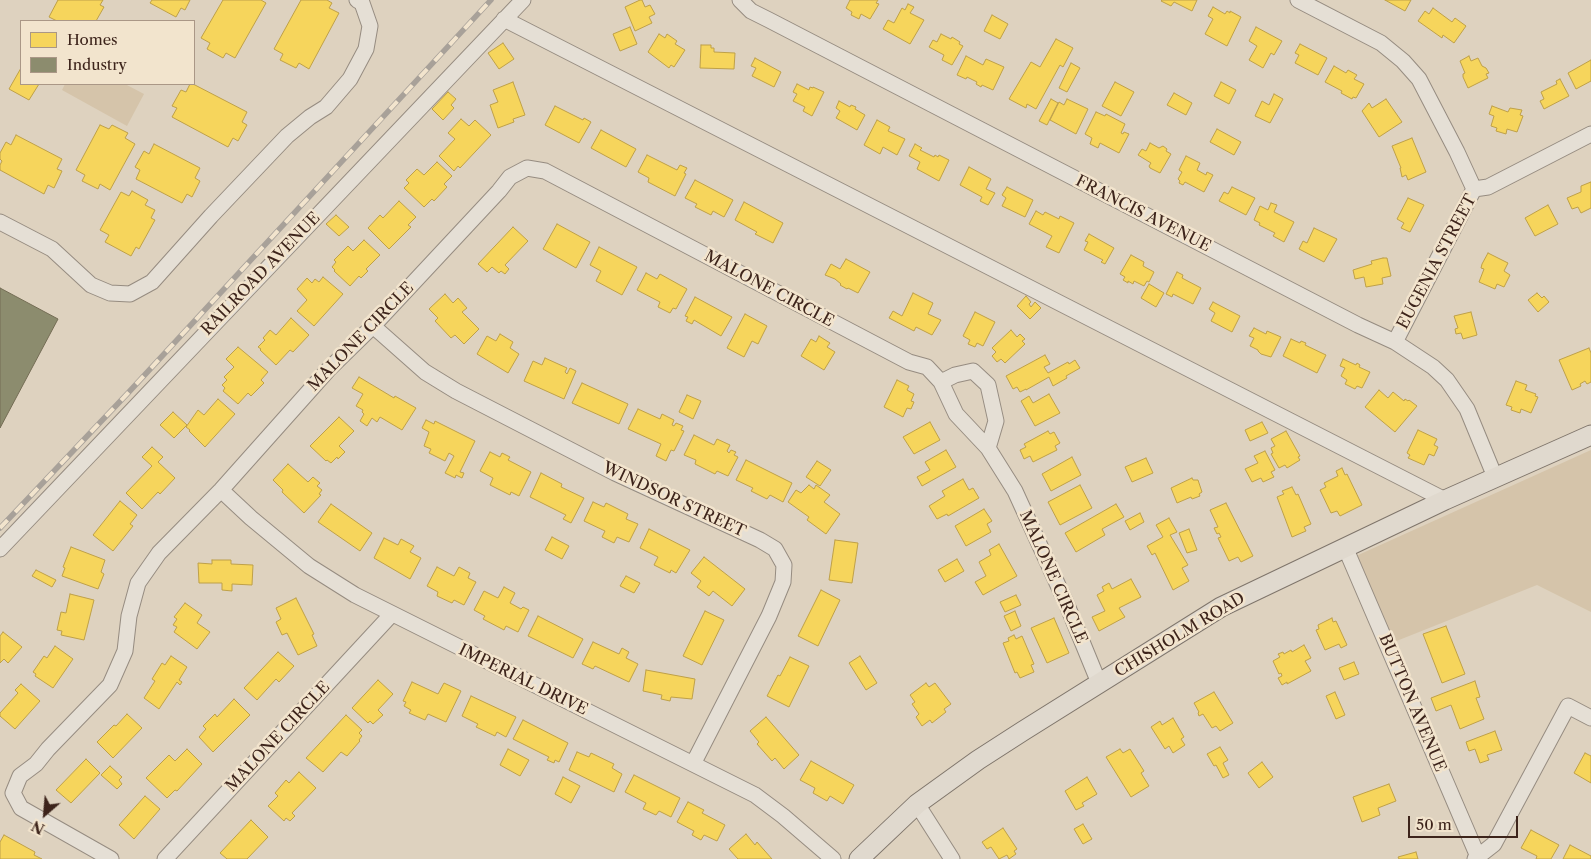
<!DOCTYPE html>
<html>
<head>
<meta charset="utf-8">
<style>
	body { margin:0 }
	#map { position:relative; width:1591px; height:859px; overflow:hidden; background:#ded2bf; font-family:"Libre Caslon Text",serif }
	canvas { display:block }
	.legend { position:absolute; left:20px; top:20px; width:175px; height:65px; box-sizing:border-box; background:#f2e4cd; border:1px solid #aa9786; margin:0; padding:6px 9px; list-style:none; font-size:15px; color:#3d241b }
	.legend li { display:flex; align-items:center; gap:10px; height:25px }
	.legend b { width:25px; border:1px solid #aa9786 }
	.north { position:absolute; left:20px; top:789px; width:50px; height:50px; -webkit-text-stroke:4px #f2e4cd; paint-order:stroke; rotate:207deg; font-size:14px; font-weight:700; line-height:20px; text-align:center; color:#3d241b }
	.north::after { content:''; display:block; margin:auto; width:18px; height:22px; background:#3d241b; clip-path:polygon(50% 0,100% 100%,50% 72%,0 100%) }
	.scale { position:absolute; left:1408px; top:816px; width:110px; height:22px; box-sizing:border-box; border:2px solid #3d241b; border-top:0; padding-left:6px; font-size:15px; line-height:18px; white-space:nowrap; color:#3d241b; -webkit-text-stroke:4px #f2e4cd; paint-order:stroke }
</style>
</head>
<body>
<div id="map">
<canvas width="1591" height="859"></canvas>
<ul class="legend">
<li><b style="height:14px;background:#f6d55c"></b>Homes</li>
<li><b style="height:14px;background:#8c8c6e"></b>Industry</li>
</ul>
<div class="north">N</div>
<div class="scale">50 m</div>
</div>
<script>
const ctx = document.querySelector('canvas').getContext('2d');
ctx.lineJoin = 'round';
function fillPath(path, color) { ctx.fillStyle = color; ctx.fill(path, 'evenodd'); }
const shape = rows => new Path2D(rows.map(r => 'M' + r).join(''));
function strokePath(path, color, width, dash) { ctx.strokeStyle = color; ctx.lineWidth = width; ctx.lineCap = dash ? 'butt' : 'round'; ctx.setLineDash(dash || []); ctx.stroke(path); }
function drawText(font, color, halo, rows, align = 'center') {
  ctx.font = font + ' "Libre Caslon Text",serif'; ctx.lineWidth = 5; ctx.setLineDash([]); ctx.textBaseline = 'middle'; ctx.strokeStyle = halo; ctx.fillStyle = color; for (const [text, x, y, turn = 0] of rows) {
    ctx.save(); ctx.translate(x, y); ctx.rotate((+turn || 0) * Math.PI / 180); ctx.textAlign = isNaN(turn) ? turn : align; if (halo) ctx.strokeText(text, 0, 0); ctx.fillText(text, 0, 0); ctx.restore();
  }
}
fillPath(shape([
	[65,84,125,84,144,94,127,126,62,90],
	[1591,450,1591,612,1537,585,1394,642,1356,556]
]), '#d5c4aa');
const homes = shape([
	[58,0,103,0,100,5,104,7,96,21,57,21,49,17,58,0],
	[152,0,190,0,185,10,181,8,176,17,150,3,152,0],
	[223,0,261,0,266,3,235,58,226,53,223,58,207,49,210,43,201,38,223,0],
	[301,0,327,0,332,3,329,8,339,13,309,69,299,63,296,68,280,60,283,54,274,49,301,0],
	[640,0,642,0,645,7,650,5,655,14,649,17,652,23,635,31,625,7,640,0],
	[850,0,878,0,876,3,879,4,870,19,861,14,859,19,851,15,852,12,846,8,850,0],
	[1162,0,1197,0,1192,11,1174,2,1171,6,1161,1,1162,0],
	[1385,0,1411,0,1405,11,1385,0],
	[908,4,914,7,910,13,924,20,910,44,883,29,888,20,894,23,902,8,905,10,908,4],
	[1213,7,1225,14,1227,11,1230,13,1230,11,1241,17,1227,46,1205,34,1213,19,1208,16,1213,7],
	[1433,8,1452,22,1455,18,1466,26,1454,43,1443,35,1442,38,1418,21,1425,11,1429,14,1433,8],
	[992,15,1008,24,1000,39,984,31,992,15],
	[630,27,637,44,620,51,613,34,630,27],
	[1256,27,1282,41,1274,55,1271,53,1263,68,1249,60,1257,46,1249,41,1256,27],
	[659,34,665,38,667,34,677,41,675,44,685,50,674,67,671,65,669,68,648,52,659,34],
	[941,34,951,39,952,37,960,42,959,44,963,46,952,65,942,60,944,55,929,47,933,40,937,42,941,34],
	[1056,39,1073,48,1063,67,1060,65,1036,109,1027,104,1026,108,1009,99,1031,62,1040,67,1056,39],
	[503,43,514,59,499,69,488,53,503,43],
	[1300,44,1327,58,1318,75,1295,63,1299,55,1295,53,1300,44],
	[701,45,711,45,711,48,714,48,714,52,735,53,734,69,700,68,701,45],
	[966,56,983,65,986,59,1004,67,993,90,982,85,981,87,976,84,977,82,967,77,966,79,957,75,966,56],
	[1469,56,1471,61,1478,58,1482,66,1486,68,1489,73,1486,74,1488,78,1468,88,1463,77,1463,74,1465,73,1460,61,1469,56],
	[755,58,781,72,774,87,752,76,756,68,751,66,755,58],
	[1591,60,1591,81,1576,89,1568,73,1591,60],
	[1071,63,1080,68,1067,92,1059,88,1071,63],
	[1334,66,1346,73,1348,70,1357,75,1354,79,1364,84,1356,98,1353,97,1352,99,1341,93,1342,91,1325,82,1334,66],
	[21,68,21,84,39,84,29,100,9,89,21,68],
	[1560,79,1569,96,1544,109,1540,101,1544,99,1541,92,1557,84,1556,81,1560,79],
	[513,82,525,115,513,119,514,122,498,128,490,105,498,102,493,90,513,82],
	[1115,82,1134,92,1121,116,1102,106,1115,82],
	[1221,82,1236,90,1229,104,1214,96,1221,82],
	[190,84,193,84,247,112,242,122,247,125,238,141,233,138,228,147,172,117,177,108,172,106,181,90,186,92,190,84],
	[797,84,809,90,810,87,813,88,813,87,824,92,812,116,803,111,805,107,793,101,797,94,793,92,797,84],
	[448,92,456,99,451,105,454,108,443,120,432,109,448,92],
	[1174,93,1192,103,1186,115,1167,105,1174,93],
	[1274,94,1283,99,1270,123,1255,116,1262,101,1269,105,1274,94],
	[1051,99,1058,103,1047,125,1039,121,1051,99],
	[1067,99,1088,109,1076,134,1050,120,1059,102,1064,105,1067,99],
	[1386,99,1402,122,1379,137,1362,111,1369,103,1372,108,1386,99],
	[839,101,850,107,851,105,856,107,855,109,865,115,857,130,836,118,840,111,836,108,839,101],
	[555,106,583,120,584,118,591,122,579,143,545,125,555,106],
	[1492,106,1508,112,1510,108,1522,110,1520,115,1523,116,1517,132,1507,129,1506,134,1496,131,1497,128,1491,126,1494,116,1489,114,1492,106],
	[1096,112,1105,116,1106,114,1125,124,1121,133,1123,134,1124,132,1129,134,1119,153,1100,143,1098,148,1090,144,1092,138,1085,134,1096,112],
	[461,119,469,126,475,120,491,135,460,168,458,166,454,171,439,156,455,139,448,133,461,119],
	[877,120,890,127,888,131,905,139,897,155,883,147,880,154,864,145,877,120],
	[100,125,109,129,112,125,128,133,125,138,135,144,110,190,100,184,98,189,82,181,85,175,76,170,100,125],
	[1217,129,1241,142,1234,155,1210,142,1217,129],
	[601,130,636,149,626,167,591,148,601,130],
	[16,135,62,159,57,169,62,171,54,188,48,185,44,194,0,170,0,165,2,161,0,159,0,153,6,142,11,145,16,135],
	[1412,138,1426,172,1408,180,1406,175,1402,177,1400,168,1401,168,1392,146,1412,138],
	[1150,143,1159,148,1163,146,1167,149,1166,151,1171,154,1160,173,1150,168,1149,166,1151,163,1138,155,1142,149,1146,151,1150,143],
	[154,144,200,168,195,178,200,181,192,197,187,194,182,203,136,179,140,170,135,167,144,151,149,154,154,144],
	[915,144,922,148,920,150,934,157,935,155,938,157,939,155,949,160,939,181,917,169,920,162,909,156,915,144],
	[647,155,677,170,680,165,687,168,684,173,686,174,675,196,648,182,649,178,638,172,647,155],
	[1186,156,1200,163,1197,170,1206,175,1207,172,1213,175,1204,192,1185,182,1183,185,1179,183,1180,181,1178,179,1182,172,1179,170,1186,156],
	[437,162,452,176,444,184,447,187,434,201,432,199,424,207,404,188,409,183,406,180,417,169,424,175,437,162],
	[969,167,991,179,986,189,995,193,988,205,980,201,982,197,960,185,969,167],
	[695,180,733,200,724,217,713,211,711,215,695,207,697,204,685,198,695,180],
	[1591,182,1591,208,1581,213,1578,207,1572,209,1567,198,1581,192,1581,186,1591,182],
	[1007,187,1033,200,1025,217,1002,206,1006,198,1002,195,1007,187],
	[1232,187,1255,198,1246,215,1219,201,1224,192,1228,194,1232,187],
	[132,191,148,200,145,205,155,210,151,218,155,220,139,249,136,247,131,256,105,242,109,235,100,230,121,192,129,196,132,191],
	[1408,198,1424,205,1410,232,1401,228,1404,223,1397,219,1408,198],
	[399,201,416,217,408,225,411,227,389,249,368,228,380,215,383,218,399,201],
	[744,202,783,223,773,243,755,234,757,232,735,220,744,202],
	[1271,203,1277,205,1274,212,1294,222,1284,242,1273,236,1275,233,1259,225,1260,223,1254,220,1260,206,1268,210,1271,203],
	[1548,205,1558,224,1535,236,1525,218,1548,205],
	[1036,211,1043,215,1045,212,1059,219,1060,216,1074,223,1059,253,1046,247,1052,236,1029,224,1036,211],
	[336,215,349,227,339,236,326,224,336,215],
	[557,224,590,242,576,268,543,249,557,224],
	[513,227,528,241,505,265,509,269,505,274,501,271,499,273,492,267,487,272,478,264,513,227],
	[1314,228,1337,239,1324,262,1299,249,1303,241,1307,243,1314,228],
	[1089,234,1114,248,1105,264,1101,262,1103,260,1084,250,1088,242,1085,241,1089,234],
	[364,240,380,255,366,269,368,271,361,278,359,276,350,286,334,271,335,270,332,267,336,262,334,260,348,246,353,251,364,240],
	[599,247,637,267,622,295,596,281,601,271,590,265,599,247],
	[1488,253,1508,263,1504,271,1510,275,1504,287,1497,284,1495,289,1479,282,1484,269,1481,268,1482,264,1488,253],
	[1131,255,1144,262,1143,266,1154,272,1149,282,1147,281,1144,286,1134,281,1133,284,1128,281,1128,283,1123,280,1125,277,1120,274,1131,255],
	[1383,258,1387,258,1391,276,1382,278,1383,284,1366,287,1364,277,1355,279,1353,270,1372,264,1371,261,1383,258],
	[846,259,870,272,858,293,848,288,847,289,840,285,841,284,835,279,825,275,831,264,840,269,846,259],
	[1177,272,1183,275,1182,278,1201,288,1193,304,1173,294,1172,297,1166,294,1177,272],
	[646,273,657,279,660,274,687,289,676,309,673,308,670,313,658,307,660,302,637,290,646,273],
	[323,277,343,294,314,326,297,311,307,300,297,289,307,278,312,283,315,279,319,282,323,277],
	[1149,284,1164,293,1156,307,1141,298,1149,284],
	[913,293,933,303,928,314,941,320,932,335,916,327,914,331,889,318,893,311,902,316,913,293],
	[1537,293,1542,298,1544,296,1549,302,1538,312,1528,300,1537,293],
	[445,294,453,303,458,298,467,308,462,312,479,329,464,344,455,335,451,338,435,321,438,318,429,309,445,294],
	[1026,296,1031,302,1029,304,1031,307,1035,302,1041,308,1030,319,1017,306,1026,296],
	[695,297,732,317,721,336,694,320,692,324,686,321,688,317,685,316,695,297],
	[1213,302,1240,316,1232,332,1211,321,1215,313,1209,309,1213,302],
	[975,312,995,322,983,346,977,343,975,347,968,344,970,340,963,336,975,312],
	[1471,312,1477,335,1463,339,1461,333,1456,334,1455,329,1458,328,1454,316,1471,312],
	[745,314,767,326,758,344,752,341,744,357,727,348,745,314],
	[291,318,309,335,293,352,290,350,276,365,260,350,261,349,258,347,265,340,263,338,270,330,276,335,291,318],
	[1254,328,1266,334,1267,331,1281,337,1271,357,1261,354,1258,351,1258,350,1250,346,1254,338,1249,336,1254,328],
	[1011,330,1017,337,1020,334,1025,339,1022,341,1025,344,1005,363,1001,359,997,362,992,356,996,352,992,348,1011,330],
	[500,334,513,342,510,348,519,354,508,373,477,354,487,336,496,341,500,334],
	[819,336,830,343,827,347,835,352,824,370,801,356,811,339,816,342,819,336],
	[1291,339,1300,343,1301,341,1306,343,1305,345,1326,355,1317,373,1283,356,1291,339],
	[238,347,268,372,261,380,264,383,251,396,248,393,238,404,223,391,225,388,222,385,227,380,224,377,234,367,226,359,238,347],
	[1589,348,1591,353,1591,382,1587,384,1585,381,1580,384,1581,386,1572,390,1559,360,1589,348],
	[1045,355,1050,364,1044,367,1048,373,1068,362,1069,364,1075,360,1080,368,1066,376,1067,378,1053,386,1049,377,1026,390,1026,389,1020,392,1017,387,1013,389,1006,376,1045,355],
	[545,358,567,368,565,372,567,374,570,368,576,371,564,399,524,381,533,361,542,365,545,358],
	[1343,359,1356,365,1357,363,1360,365,1359,367,1370,372,1362,388,1357,386,1355,389,1345,384,1347,380,1341,376,1345,368,1340,366,1343,359],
	[359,377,394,398,395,396,416,408,402,430,380,417,377,422,372,418,367,426,360,421,364,414,362,412,363,410,356,406,363,394,352,388,359,377],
	[897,380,909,386,907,390,914,394,911,401,914,402,911,409,907,408,903,417,884,407,897,380],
	[1516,381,1527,385,1525,390,1536,394,1535,396,1538,397,1531,413,1521,409,1520,413,1511,410,1512,407,1506,405,1516,381],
	[582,383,628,404,619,424,572,403,582,383],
	[1379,390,1388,398,1393,392,1404,401,1405,399,1408,401,1409,400,1417,406,1395,432,1365,407,1379,390],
	[1049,394,1060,413,1035,426,1021,401,1029,396,1033,403,1049,394],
	[687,395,701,401,693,419,679,412,687,395],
	[218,399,235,414,205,447,189,431,190,430,186,427,198,410,204,415,218,399],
	[638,409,660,419,662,414,674,420,672,425,674,426,676,423,683,426,681,430,684,431,674,451,671,450,666,461,656,456,661,444,628,429,638,409],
	[173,412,187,425,174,438,160,425,173,412],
	[339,417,354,431,339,446,345,452,338,459,337,457,331,463,327,460,326,461,310,446,339,417],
	[426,420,434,424,435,421,475,441,460,472,464,473,462,478,456,475,455,478,445,473,454,456,449,453,445,461,429,453,431,449,424,446,429,432,422,428,426,420],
	[930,422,940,440,914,454,903,437,930,422],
	[1262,422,1268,433,1250,441,1245,430,1262,422],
	[1418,430,1437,439,1434,445,1438,447,1434,456,1429,454,1424,465,1408,458,1410,455,1407,453,1418,430],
	[1048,431,1050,434,1054,432,1060,443,1055,446,1057,450,1033,462,1030,456,1024,459,1020,450,1026,447,1024,444,1048,431],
	[1286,431,1300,456,1298,457,1300,460,1287,468,1285,465,1279,468,1271,454,1273,453,1271,448,1275,446,1271,439,1286,431],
	[694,435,714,445,717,439,730,445,727,451,729,453,731,450,736,452,734,455,738,457,728,476,717,471,715,474,695,464,696,460,684,455,694,435],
	[152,447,163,457,158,462,175,478,160,494,158,492,142,509,126,493,152,466,142,457,152,447],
	[946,450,956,467,922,486,917,477,930,470,925,462,946,450],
	[1265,451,1275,470,1271,472,1274,477,1263,482,1261,478,1252,482,1245,469,1258,463,1254,456,1265,451],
	[490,452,500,457,502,453,510,457,508,460,531,472,519,496,511,492,510,495,490,485,493,478,480,471,490,452],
	[1072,457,1081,475,1051,491,1042,474,1072,457],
	[1146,458,1153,473,1132,482,1125,467,1146,458],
	[746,460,792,483,783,502,770,495,767,499,751,491,753,488,736,480,746,460],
	[817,461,831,470,820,486,806,477,817,461],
	[288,464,308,482,313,477,320,483,317,486,322,490,319,494,321,495,304,513,282,492,283,490,273,480,288,464],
	[1342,468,1345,475,1347,474,1362,505,1340,516,1337,511,1331,513,1320,490,1326,487,1324,483,1338,476,1336,471,1342,468],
	[541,473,562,484,561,487,584,498,571,523,563,519,566,515,530,497,541,473],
	[1192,478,1193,480,1198,480,1202,492,1199,494,1200,496,1192,499,1191,497,1177,503,1171,488,1192,478],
	[963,479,969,490,973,488,979,498,948,516,947,514,937,519,929,506,945,496,942,491,963,479],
	[809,485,814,489,816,485,830,495,824,502,840,514,826,534,807,520,809,517,788,502,796,490,801,493,809,485],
	[1080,485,1092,508,1060,525,1048,502,1080,485],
	[1292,487,1296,495,1298,494,1311,524,1304,527,1306,531,1292,537,1277,497,1284,494,1282,491,1292,487],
	[120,501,137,515,130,524,133,526,113,551,93,535,120,501],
	[593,502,604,507,606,503,628,514,626,519,638,524,629,542,617,537,614,543,602,537,605,531,584,521,593,502],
	[1226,503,1253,556,1241,562,1238,557,1229,561,1218,538,1221,537,1219,533,1217,534,1214,528,1218,527,1210,510,1226,503],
	[331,504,372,533,360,551,318,522,331,504],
	[1116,504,1124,517,1102,529,1105,535,1076,552,1065,533,1116,504],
	[984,509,992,521,987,524,991,532,966,546,955,526,984,509],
	[1140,513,1144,522,1130,530,1125,521,1140,513],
	[1169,518,1177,532,1170,535,1188,565,1182,568,1189,581,1173,590,1155,553,1152,555,1147,546,1163,537,1156,525,1169,518],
	[649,529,690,550,676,573,671,570,670,573,654,565,658,557,640,548,649,529],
	[1189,529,1197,550,1187,553,1179,533,1189,529],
	[552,537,569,546,562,559,545,550,552,537],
	[384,538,398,545,401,539,414,546,410,552,421,558,410,579,374,558,384,538],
	[835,540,858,543,852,583,829,580,835,540],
	[999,544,1017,576,983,595,975,582,986,576,979,562,991,555,989,550,999,544],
	[71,547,105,560,101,572,104,574,98,589,62,576,65,568,63,567,71,547],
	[704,557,745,589,732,606,713,591,709,596,697,587,701,581,691,573,704,557],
	[957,559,964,571,945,582,938,570,957,559],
	[212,560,231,560,231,564,253,565,252,585,232,584,232,591,222,590,222,583,199,583,198,563,212,564,212,560],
	[437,567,454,576,459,567,470,573,468,578,476,582,464,605,454,600,452,603,437,596,438,592,427,586,437,567],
	[36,570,56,580,52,587,32,576,36,570],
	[626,576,640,583,634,593,620,586,626,576],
	[1131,579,1141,597,1119,608,1125,617,1099,631,1092,617,1105,611,1097,595,1104,591,1102,587,1109,583,1112,589,1131,579],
	[504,587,515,593,510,603,521,609,523,607,529,610,518,632,506,626,504,630,483,619,485,616,474,610,484,591,498,598,504,587],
	[821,590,840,600,818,646,798,636,821,590],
	[70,594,94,600,84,640,61,635,62,631,57,630,61,612,66,613,70,594],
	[1016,595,1021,605,1005,612,1000,602,1016,595],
	[296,598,314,634,312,635,317,646,298,655,287,633,282,635,276,622,281,619,276,608,296,598],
	[185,603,202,615,197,623,210,632,197,649,174,632,177,627,173,625,177,619,174,617,185,603],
	[705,611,724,620,702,665,683,656,705,611],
	[1015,611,1021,626,1011,631,1004,616,1015,611],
	[538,616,583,639,573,658,528,636,538,616],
	[1054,618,1069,653,1047,663,1031,628,1054,618],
	[1332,618,1333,622,1336,621,1347,645,1341,648,1339,644,1325,650,1316,630,1319,629,1318,625,1332,618],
	[1446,626,1465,674,1442,683,1423,634,1446,626],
	[3,632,22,647,8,663,4,659,0,663,0,636,3,632],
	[1014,635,1016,639,1022,636,1034,664,1031,665,1034,672,1020,678,1017,672,1015,673,1003,643,1009,641,1008,638,1014,635],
	[593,642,619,654,622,648,629,652,626,658,638,664,629,682,595,666,593,669,582,664,593,642],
	[1304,645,1311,658,1305,661,1311,671,1287,684,1287,682,1282,685,1278,678,1282,676,1281,673,1279,674,1273,661,1280,657,1278,654,1283,652,1284,654,1291,650,1292,652,1304,645],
	[55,646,73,659,53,688,35,676,36,674,33,672,44,656,47,658,55,646],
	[278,652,294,666,279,682,276,679,257,700,244,688,278,652],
	[171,656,187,667,179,680,182,682,180,685,177,682,159,709,144,698,155,681,152,679,162,663,165,665,171,656],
	[860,656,877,683,866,690,849,663,860,656],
	[790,657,809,666,789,707,767,696,778,675,780,676,790,657],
	[1354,662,1359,674,1344,680,1339,668,1354,662],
	[646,670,695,679,692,699,671,697,670,701,661,699,662,695,643,691,646,670],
	[378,680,393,694,378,710,383,715,373,724,370,721,368,723,352,708,378,680],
	[1475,681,1480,697,1476,698,1484,719,1460,729,1451,705,1436,711,1431,698,1475,681],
	[412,682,438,694,444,683,461,691,446,722,428,714,425,720,409,713,411,710,404,706,406,702,403,701,412,682],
	[926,683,929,687,935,683,951,704,944,709,946,712,932,723,930,720,922,726,916,717,919,714,912,704,915,702,910,695,926,683],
	[21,684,40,701,15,729,0,716,0,713,18,693,15,690,21,684],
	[1214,692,1233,723,1220,731,1216,726,1212,728,1203,714,1199,716,1198,713,1199,712,1194,703,1214,692],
	[1335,692,1345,715,1336,719,1326,696,1335,692],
	[471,696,516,717,506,737,497,732,495,736,476,727,478,724,462,716,471,696],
	[234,699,250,715,213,752,199,737,206,729,203,726,215,714,217,717,234,699],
	[127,714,142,728,113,758,97,742,114,725,116,726,127,714],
	[346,715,362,730,359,733,362,736,359,740,360,741,347,756,341,752,323,772,306,758,346,715],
	[766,717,799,755,784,769,775,758,772,761,757,744,759,742,750,731,766,717],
	[1173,718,1184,737,1181,739,1185,745,1173,753,1169,746,1165,749,1151,727,1160,721,1162,725,1173,718],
	[523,720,568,743,559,762,555,760,554,763,547,760,549,757,513,739,523,720],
	[1495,731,1502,750,1487,755,1489,760,1480,763,1475,749,1469,751,1466,742,1495,731],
	[1220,747,1228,760,1223,763,1229,775,1223,778,1216,765,1214,766,1207,754,1220,747],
	[187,749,202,764,177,791,175,790,167,798,146,778,169,755,175,761,187,749],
	[508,749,529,760,520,776,500,765,508,749],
	[1120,749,1123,753,1130,749,1144,771,1141,773,1149,786,1131,797,1106,757,1120,749],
	[577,752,589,757,591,753,614,764,612,768,622,774,614,792,569,770,577,752],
	[1585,753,1591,756,1591,783,1574,773,1585,753],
	[86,759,100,773,71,803,56,790,86,759],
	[811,761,854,785,843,804,830,796,827,801,813,793,815,788,800,780,811,761],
	[1262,762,1273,777,1259,788,1248,773,1262,762],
	[110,766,122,777,119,780,122,784,117,789,101,775,110,766],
	[299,772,316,788,292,813,295,816,290,821,286,818,284,821,268,806,278,796,275,793,286,780,289,783,299,772],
	[634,775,680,798,671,817,659,811,656,815,643,809,646,803,625,792,634,775],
	[563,777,580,786,571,803,555,794,563,777],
	[1087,777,1097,794,1082,803,1084,806,1076,810,1065,791,1087,777],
	[1389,784,1396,801,1378,808,1380,815,1362,822,1353,797,1389,784],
	[145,796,160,809,134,839,119,825,145,796],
	[688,802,704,810,702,813,725,825,717,841,704,835,701,840,692,835,694,831,677,822,688,802],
	[251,820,268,837,247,859,227,859,220,853,251,820],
	[1083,824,1092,839,1083,844,1074,829,1083,824],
	[1003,828,1017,849,1014,851,1016,854,1009,859,1007,855,999,859,991,847,987,849,982,842,1003,828],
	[1531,830,1559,845,1551,859,1536,859,1537,856,1521,848,1531,830],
	[746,834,755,845,757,842,772,859,738,859,729,849,746,834],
	[4,835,35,852,34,855,42,859,0,859,0,842,4,835],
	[1570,845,1591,856,1591,859,1563,859,1570,845],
	[1416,852,1418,859,1399,859,1398,857,1416,852]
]);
fillPath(homes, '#f6d55c');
strokePath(homes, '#bea048', 1);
const industry = shape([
	[0,288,58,319,0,428,0,288]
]);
fillPath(industry, '#8c8c6e');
strokePath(industry, '#746d55', 1);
const minor = shape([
	[740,0,751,11,769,20,1358,325,1395,342,1433,367,1447,380,1467,409,1495,477],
	[1298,0,1381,43,1403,61,1419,79,1457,152,1474,189],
	[504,19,1445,500],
	[0,222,52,249,91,285,110,293,130,294,152,282,211,216,287,136,310,117,326,107,350,79,366,49,370,26,362,3,357,0],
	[373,326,425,372,456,391,615,473,760,540,775,549,784,565,783,582,769,616,693,764],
	[1395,342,1474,189,1488,187,1591,134],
	[941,382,955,375,973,371,988,385,996,421,988,448,1015,491,1067,605,1099,683],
	[221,490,251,518,309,566,355,595,755,795,783,816,833,859],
	[1345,547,1479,859],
	[0,549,523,0],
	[917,804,952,859],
	[111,859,21,808,13,793,20,776,36,764,48,749,110,685,125,651,129,616,138,583,159,553,221,490,328,370,373,326,499,191,510,177,527,168,545,171,909,362,927,367,941,382,956,414,988,448],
	[165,859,391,615],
	[1475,859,1494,844,1568,706,1591,718]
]);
const major = shape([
	[859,859,917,804,978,760,1023,731,1221,607,1445,500,1591,435]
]);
strokePath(minor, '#968c81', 17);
strokePath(major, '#7f756b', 21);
strokePath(minor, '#e5dfd5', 15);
strokePath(major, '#e0d9ce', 19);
const rail = shape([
	[0,528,128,393,491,0]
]);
strokePath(rail, '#a8a199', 5.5);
strokePath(rail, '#f2e4cd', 4, [11]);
drawText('16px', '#3d241b', '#f2e4cd', [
	["FRANCIS AVENUE",1143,214,27],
	["EUGENIA STREET",1437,262,-62],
	["RAILROAD AVENUE",261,274,-46],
	["MALONE CIRCLE",769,289,28],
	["MALONE CIRCLE",361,337,-46],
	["WINDSOR STREET",674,500,25],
	["MALONE CIRCLE",1053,577,66],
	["CHISHOLM ROAD",1180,635,-31],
	["IMPERIAL DRIVE",523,680,26],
	["BUTTON AVENUE",1412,703,67],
	["MALONE CIRCLE",278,737,-47]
]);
</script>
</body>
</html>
